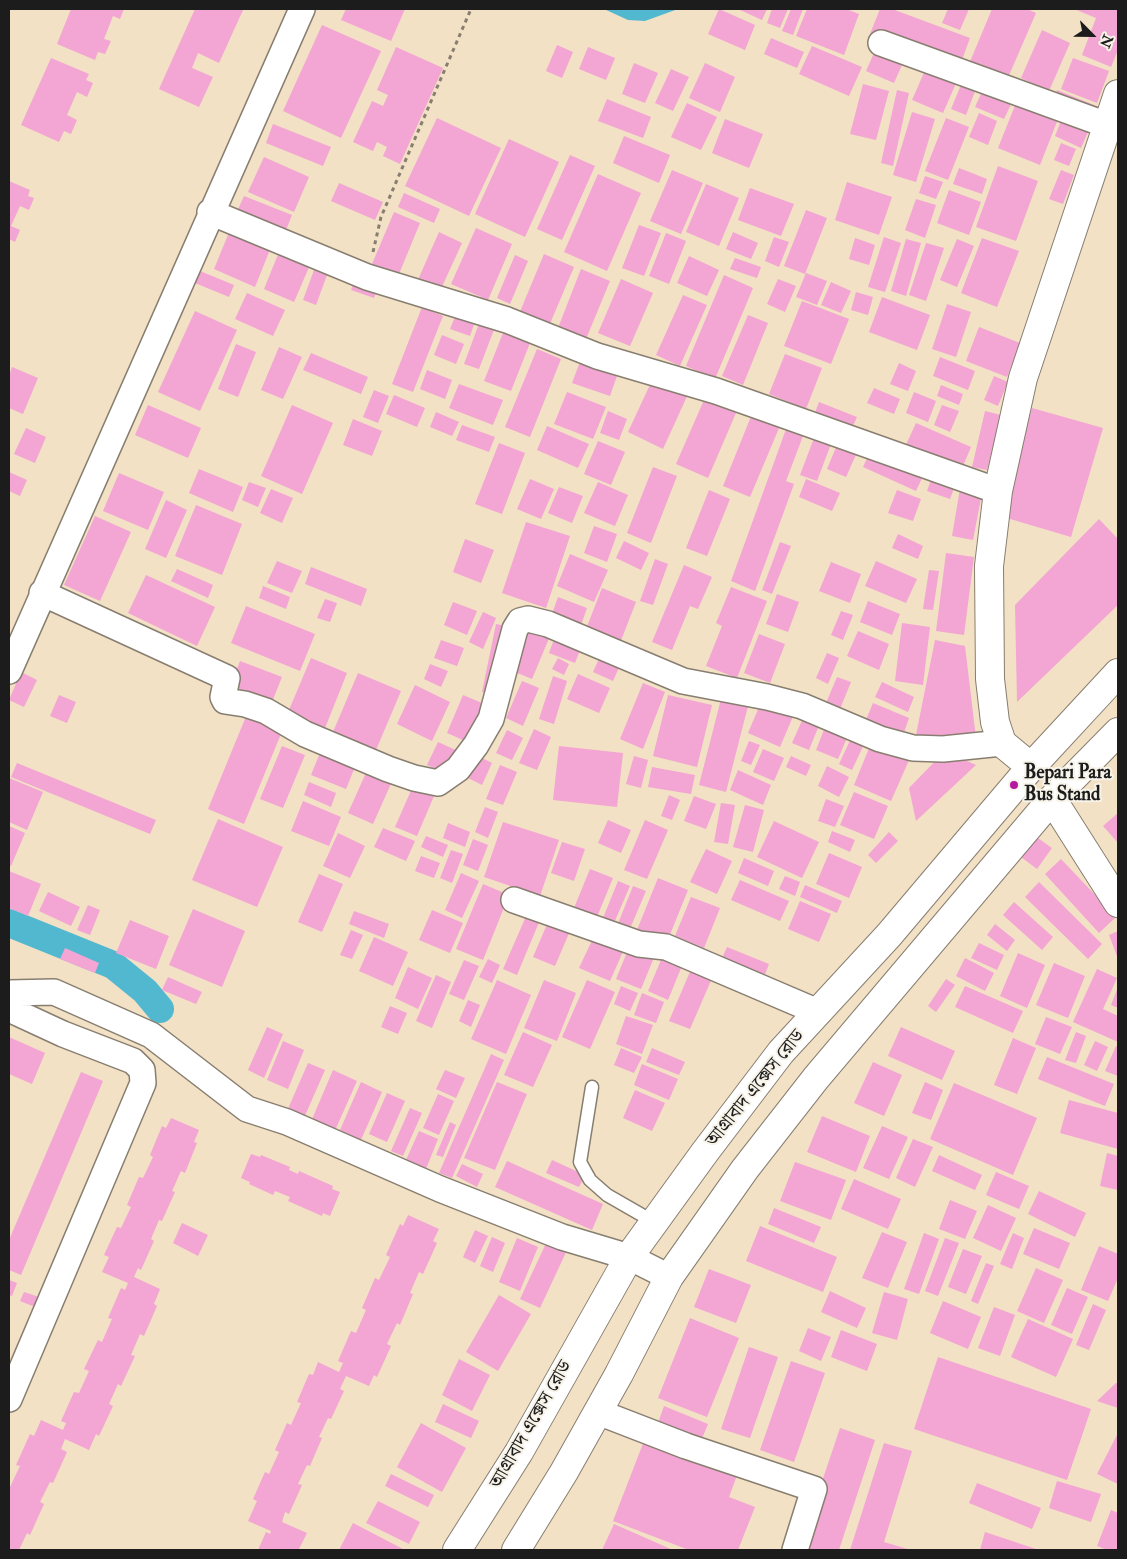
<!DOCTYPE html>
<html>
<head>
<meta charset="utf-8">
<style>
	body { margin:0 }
	#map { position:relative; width:1127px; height:1559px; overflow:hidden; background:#f2e1c5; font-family:"IM FELL Double Pica",serif }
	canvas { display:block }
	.frame { position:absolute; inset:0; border:10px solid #1c1c1c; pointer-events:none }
	.north { position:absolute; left:1067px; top:10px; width:50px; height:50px; -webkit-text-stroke:4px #f7f3e8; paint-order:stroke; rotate:113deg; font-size:14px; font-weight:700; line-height:20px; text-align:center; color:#1c1c1c }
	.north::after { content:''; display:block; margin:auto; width:18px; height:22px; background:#1c1c1c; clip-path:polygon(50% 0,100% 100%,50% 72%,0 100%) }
</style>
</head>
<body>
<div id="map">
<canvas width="1127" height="1559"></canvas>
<div class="frame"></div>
<div class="north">N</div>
</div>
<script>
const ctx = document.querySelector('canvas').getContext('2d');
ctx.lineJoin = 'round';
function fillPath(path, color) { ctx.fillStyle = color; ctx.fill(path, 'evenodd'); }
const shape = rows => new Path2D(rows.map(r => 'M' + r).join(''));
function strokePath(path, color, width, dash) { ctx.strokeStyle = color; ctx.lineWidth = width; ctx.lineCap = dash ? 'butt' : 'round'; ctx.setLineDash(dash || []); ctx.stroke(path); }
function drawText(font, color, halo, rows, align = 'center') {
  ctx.font = font + ' "IM FELL Double Pica","Noto Serif Bengali",serif'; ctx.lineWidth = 4; ctx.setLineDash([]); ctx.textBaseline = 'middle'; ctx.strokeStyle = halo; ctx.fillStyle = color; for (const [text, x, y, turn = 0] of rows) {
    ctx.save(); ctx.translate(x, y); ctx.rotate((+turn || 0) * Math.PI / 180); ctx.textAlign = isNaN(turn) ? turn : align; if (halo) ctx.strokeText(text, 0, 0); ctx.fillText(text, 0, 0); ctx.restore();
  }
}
fillPath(shape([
	[604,9,678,9,645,21,628,20]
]), '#52b8d0');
strokePath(shape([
	[9,923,113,965,145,991,160,1009]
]), '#52b8d0', 28);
fillPath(shape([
	[71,9,124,9,120,19,113,16,104,39,111,41,105,54,98,52,95,60,57,44],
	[195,9,243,10,219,63,198,53,192,68,213,77,199,107,159,89],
	[346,9,405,9,391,41,341,20],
	[719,9,755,25,745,50,708,34],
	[738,9,767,9,762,20],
	[772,9,788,9,780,28,767,23],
	[791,9,803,9,793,35,782,31],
	[807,9,846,9,859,14,844,55,796,36],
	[880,9,892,9,970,38,959,68,870,34],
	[948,9,969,9,960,30,942,23],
	[992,9,1027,9,1036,13,1007,80,969,64],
	[1074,9,1118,9,1118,50,1111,67,1082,55,1096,18],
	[322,25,381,51,341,138,283,111],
	[1042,30,1070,43,1049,91,1021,78],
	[771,38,804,52,797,68,764,54],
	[878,44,906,56,894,83,866,71],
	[557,45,573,52,562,78,546,71],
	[812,46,862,67,849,96,799,74],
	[396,47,443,68,400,164,383,156,387,147,377,142,373,151,353,142,372,101,383,106,388,95,377,90],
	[588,47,615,58,606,80,579,69],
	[51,58,89,74,86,80,93,83,87,97,77,92,67,115,77,120,71,134,64,131,59,142,21,125],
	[1073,58,1109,71,1097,103,1061,89],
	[634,63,658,73,645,103,622,94],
	[705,63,735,77,720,112,689,98],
	[926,68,957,81,943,113,912,100],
	[671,69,689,77,673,111,655,103],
	[963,80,977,86,966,115,951,109],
	[863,84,889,91,876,140,850,134],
	[985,85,1014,98,1004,119,975,107],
	[897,90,909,93,893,166,881,163],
	[1057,90,1099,107,1094,119,1053,102],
	[1018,98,1060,114,1040,165,998,148],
	[607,99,651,117,643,138,598,121],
	[687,103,717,117,701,150,671,137],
	[912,112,935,119,916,182,893,175],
	[979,113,997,121,988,145,969,137],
	[1064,113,1091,125,1081,148,1055,136],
	[437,118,501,148,469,216,405,186],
	[946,118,969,127,948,180,925,171],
	[725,119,763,134,749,168,712,153],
	[273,124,331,147,323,166,266,143],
	[624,136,670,155,659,183,613,163],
	[509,139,559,162,525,237,475,214],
	[1061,143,1076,149,1069,166,1054,160],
	[570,155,595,166,562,240,537,229],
	[264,157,309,177,294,212,248,192],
	[998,166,1038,181,1016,241,976,227],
	[959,168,987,179,982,194,953,184],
	[672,170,703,183,681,234,650,221],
	[1061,170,1074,175,1063,204,1049,199],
	[598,174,641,193,607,271,564,252],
	[925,176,943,182,936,199,919,193],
	[9,181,30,190,28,196,34,198,29,210,20,206,11,226,20,230,15,242,9,239],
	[847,182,892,197,879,235,835,220],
	[339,183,383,202,375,220,331,201],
	[706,184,739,198,719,246,686,232],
	[750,188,794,204,781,236,738,220],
	[949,190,981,202,969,235,937,223],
	[404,193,440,209,434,223,398,207],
	[244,196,292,215,284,235,235,216],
	[916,199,936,205,925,238,905,230],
	[806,210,827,218,805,274,784,266],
	[394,212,420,223,399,274,372,264],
	[639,225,661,233,644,276,622,268],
	[476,228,512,244,488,300,451,284],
	[230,230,271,247,255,287,214,269],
	[439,232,462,243,440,291,417,282],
	[733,232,758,243,751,259,726,249],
	[666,233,686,241,669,284,649,276],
	[774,237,789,242,779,267,765,261],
	[884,237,901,243,885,292,868,287],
	[855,238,875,245,869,265,849,259],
	[982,238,1019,251,997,307,961,293],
	[906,239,921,243,906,296,891,291],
	[957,239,974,246,957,287,940,280],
	[926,243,944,248,926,301,909,295],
	[279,252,310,265,294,302,264,289],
	[544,254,574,267,549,326,519,314],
	[515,255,528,261,510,304,497,298],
	[689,256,719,270,707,296,677,283],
	[735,258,761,267,757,278,730,269],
	[581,269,610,281,586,339,558,328],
	[314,270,327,275,316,305,303,300],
	[200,271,234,285,229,297,195,283],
	[806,273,827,281,817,305,796,297],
	[724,275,753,288,715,379,686,366],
	[621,279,653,293,630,346,598,333],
	[778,279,796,286,785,312,767,304],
	[354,282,377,290,374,298,351,290],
	[831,282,851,291,841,313,821,305],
	[856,292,873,297,868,315,851,310],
	[247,293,285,310,273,336,235,319],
	[683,295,707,305,680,366,656,355],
	[882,297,930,315,917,350,869,332],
	[802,301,849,319,831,364,784,346],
	[947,304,971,312,956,357,932,349],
	[422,307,443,316,413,392,392,384],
	[195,311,237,330,200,411,158,392],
	[457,312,476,319,470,336,450,329],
	[748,315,768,323,743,385,722,376],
	[480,321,495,327,479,369,464,364],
	[979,327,1020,343,1007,377,966,361],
	[503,333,530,343,511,391,484,381],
	[442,335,464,344,456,364,434,355],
	[236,344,256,352,238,397,218,389],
	[279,347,302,357,283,399,261,390],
	[537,349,561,359,530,437,505,427],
	[311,353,368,377,361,394,303,370],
	[785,354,822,368,806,409,769,394],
	[940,357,975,371,968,390,933,376],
	[581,359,618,373,610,396,572,383],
	[899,363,916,371,908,391,890,384],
	[12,367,38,378,23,414,9,408,9,376],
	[427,370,452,380,445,399,420,389],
	[654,376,689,392,663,449,628,432],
	[994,376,1008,382,998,406,984,400],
	[459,384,503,400,493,425,449,408],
	[941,385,963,394,959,405,937,396],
	[874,388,900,399,894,414,867,403],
	[374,390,389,396,378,423,363,417],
	[567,392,606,407,593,439,554,424],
	[914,392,936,401,928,422,906,413],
	[707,393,739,406,708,478,676,464],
	[394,395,425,408,417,427,386,414],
	[819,402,857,417,849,435,812,421],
	[148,405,201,428,188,458,135,435],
	[292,405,333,423,302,494,261,476],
	[942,405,959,411,950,432,934,425],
	[1032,408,1103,428,1071,537,1000,516],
	[754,409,782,421,750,497,723,486],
	[608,411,627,419,619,440,600,433],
	[985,411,1001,415,987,470,972,467],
	[436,412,459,422,452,436,430,427],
	[353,419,382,431,372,456,343,445],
	[789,421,806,428,786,481,794,484,755,591,731,581],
	[916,423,971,447,960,473,904,449],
	[462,425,495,437,489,452,456,440],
	[547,426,589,444,578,468,537,450],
	[26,428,46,437,35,463,14,454],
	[817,430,834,436,817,481,800,475],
	[839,440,859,448,846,477,827,469],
	[598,441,625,452,611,485,584,474],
	[499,443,525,453,502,514,475,504],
	[870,452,923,476,916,491,863,467],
	[653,467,677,476,651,543,627,533],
	[199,469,243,487,233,512,189,493],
	[9,472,27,480,20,496,9,491],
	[119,473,164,492,148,530,103,511],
	[933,474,956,483,950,499,927,491],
	[530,479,554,489,541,519,517,509],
	[806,479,840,493,832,511,799,497],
	[249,482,266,488,258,507,242,500],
	[598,482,628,495,615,526,584,513],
	[559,487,583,496,572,523,548,513],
	[271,489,293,498,282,523,260,513],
	[960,489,982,493,973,540,952,536],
	[709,490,730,499,707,556,686,548],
	[897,490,921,499,913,521,888,513],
	[166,500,187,510,166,558,145,549],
	[196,505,242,524,222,575,175,556],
	[95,516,131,532,100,601,64,585],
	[1099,519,1118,539,1118,605,1017,702,1015,605],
	[526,522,570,536,546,608,502,593],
	[594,526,617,534,607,562,584,553],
	[898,534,923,546,918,559,892,548],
	[465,539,494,550,481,583,453,572],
	[624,541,649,553,641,570,616,558],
	[780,542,791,546,772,594,762,590],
	[946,553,974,557,964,635,936,631],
	[570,554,608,570,594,602,557,586],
	[655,559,668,564,653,605,640,601],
	[277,561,302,571,292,593,267,583],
	[876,561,917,579,906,603,865,586],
	[831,562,861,574,850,603,819,591],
	[684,565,712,577,698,609,690,606,672,650,652,642],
	[311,567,367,589,361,606,305,584],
	[177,569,213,585,208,598,171,581],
	[929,570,939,571,933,610,923,609],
	[146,575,215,607,197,646,128,613],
	[263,586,290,597,286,609,259,598],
	[731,587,767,601,737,678,706,666,722,626,716,623],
	[602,588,636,602,620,643,586,629],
	[777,594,799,602,788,632,766,624],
	[558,597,587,608,580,628,551,617],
	[325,599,337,603,330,622,317,618],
	[868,601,900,614,892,635,860,622],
	[453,602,477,611,467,635,444,625],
	[246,606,315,634,300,671,231,643],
	[841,611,853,615,843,640,831,635],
	[483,612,496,618,483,649,469,642],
	[902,623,930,627,923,685,895,681],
	[496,624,510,627,495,695,482,692],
	[529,627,550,636,532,679,510,670],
	[858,631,889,644,879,670,847,656],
	[556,634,582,645,575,663,549,653],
	[759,634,785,644,770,683,744,673],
	[441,640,464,648,457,666,434,658],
	[935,640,965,646,976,738,914,745],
	[602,652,622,661,613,681,593,672],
	[827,653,839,658,828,684,816,678],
	[311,658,347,673,323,733,286,717],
	[558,658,569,664,564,675,552,669],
	[240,661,282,677,270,707,229,691],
	[430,664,448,671,441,687,424,679],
	[21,672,37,680,24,707,9,700],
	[358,673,401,691,376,750,333,732],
	[578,674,610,688,599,713,567,699],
	[553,676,567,681,554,724,539,719],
	[837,677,851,682,840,709,826,703],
	[522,681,539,688,523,726,506,718],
	[882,682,914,697,908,712,875,697],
	[643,683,665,692,643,749,620,739],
	[415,685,450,702,432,741,397,724],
	[59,695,76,702,67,723,50,716],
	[463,695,489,706,472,744,447,733],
	[668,695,712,705,697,767,653,756],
	[721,699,748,706,726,792,699,785],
	[762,700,794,714,780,747,748,733],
	[873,703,909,718,902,738,865,722],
	[247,714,283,729,244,824,208,809],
	[804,716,820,723,809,750,792,743],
	[827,722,850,731,838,759,816,750],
	[534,729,551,737,537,770,519,763],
	[507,730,523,738,512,760,496,753],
	[853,734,866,740,852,770,839,764],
	[749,741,760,745,751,765,741,761],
	[872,741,910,758,891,801,854,785],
	[438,742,460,752,449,775,427,765],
	[282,746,305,755,283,808,260,799],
	[559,746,623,753,617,807,553,800],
	[322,748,357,762,346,789,311,775],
	[763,749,784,758,774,781,753,772],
	[945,751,976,765,916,821,909,788],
	[474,754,492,763,482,785,464,776],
	[634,756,648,760,641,788,626,784],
	[791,756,811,765,806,776,786,767],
	[17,763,156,820,150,834,11,777],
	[500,765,517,772,503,805,486,799],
	[369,766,394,777,373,824,348,813],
	[827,766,849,777,839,797,818,786],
	[652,767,695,775,691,794,648,787],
	[738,770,771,785,763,805,730,790],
	[9,778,43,792,27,830,9,822],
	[309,782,336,793,331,807,304,795],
	[413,786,434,796,417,836,395,827],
	[854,792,888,806,874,839,840,825],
	[669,795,680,800,672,820,661,816],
	[694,796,716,804,706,829,684,821],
	[826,799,844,806,835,827,818,821],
	[303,801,341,817,329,846,291,831],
	[721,803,735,805,728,844,714,842],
	[745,805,764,810,753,852,733,847],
	[485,807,498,812,488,838,475,832],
	[1118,813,1118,843,1103,826],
	[218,819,283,847,257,907,192,880],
	[608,820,631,830,621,853,598,843],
	[645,820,668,830,647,879,624,870],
	[774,821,819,842,802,878,757,857],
	[503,822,559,840,540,896,484,877],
	[448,823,470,832,465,847,443,838],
	[9,826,25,833,11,866,9,866],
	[383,828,415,841,406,861,374,847],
	[832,831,855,840,850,852,828,842],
	[889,832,898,841,876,863,868,855],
	[338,833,365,846,350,878,323,866],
	[426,836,448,845,443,857,421,847],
	[1035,836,1052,848,1037,869,1021,857],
	[473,839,488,845,478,871,463,865],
	[562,842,585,849,574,881,551,873],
	[706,849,732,861,717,894,690,882],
	[451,850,463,854,452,883,440,878],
	[829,853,862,867,849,898,816,884],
	[421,856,440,863,434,878,415,871],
	[744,858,774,871,768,886,738,873],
	[1061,859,1116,917,1099,933,1045,874],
	[590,869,613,878,597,917,574,908],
	[9,871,41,884,28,916,9,908],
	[461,873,479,881,462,918,445,910],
	[319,874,343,884,322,932,298,922],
	[785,876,800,882,795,896,779,889],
	[658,878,688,890,667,942,637,930],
	[740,880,789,901,780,921,731,900],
	[618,881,630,886,614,923,603,918],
	[1039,882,1102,944,1088,959,1025,897],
	[483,884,509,895,483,960,456,949],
	[805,885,842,901,837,913,800,897],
	[633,886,646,891,629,931,617,926],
	[48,892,80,907,71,926,39,911],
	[691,897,720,908,704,948,675,936],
	[800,901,831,914,819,942,788,929],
	[1014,902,1053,937,1042,950,1003,915],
	[88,905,100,910,90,935,77,930],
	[193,909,245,931,222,987,169,965],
	[432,910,463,923,450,953,419,940],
	[354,911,389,924,384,938,349,924],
	[527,914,540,920,517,975,503,969],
	[130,920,169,936,156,969,116,953],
	[548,922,570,931,555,966,533,957],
	[995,924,1015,940,1007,951,987,935],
	[351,930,363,935,352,959,340,955],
	[1118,931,1118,959,1109,935],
	[595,934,625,947,610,981,579,968],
	[374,937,408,952,393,986,359,971],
	[979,943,1004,955,997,970,971,958],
	[630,945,655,955,641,989,616,979],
	[727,947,769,964,762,982,719,965],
	[65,948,99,963,95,973,60,959],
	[666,948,686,956,668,1000,648,991],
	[1018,953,1045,965,1027,1008,1000,996],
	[965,958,994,973,985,991,956,976],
	[488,959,500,965,492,983,479,977],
	[464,960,479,966,464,1000,449,994],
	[695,960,716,969,690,1029,669,1021],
	[1054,963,1085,976,1068,1018,1036,1005],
	[408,967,432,978,418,1009,395,998],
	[1097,969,1117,978,1103,1009,1118,1016,1118,1042,1073,1022],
	[436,975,451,982,432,1028,416,1021],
	[168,977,202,992,196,1004,162,990],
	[946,979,955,985,936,1012,928,1006],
	[497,980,531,995,506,1054,471,1039],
	[544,980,576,993,557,1041,524,1028],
	[587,980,615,992,590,1049,562,1037],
	[621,986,638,993,630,1011,614,1004],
	[965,986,1023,1011,1013,1033,955,1007],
	[1118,987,1118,1008,1111,1005],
	[642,993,664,1002,656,1023,634,1015],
	[468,1000,480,1005,471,1027,459,1021],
	[390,1006,407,1013,398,1034,381,1027],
	[626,1016,653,1025,642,1054,616,1044],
	[1046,1017,1072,1027,1060,1054,1035,1044],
	[267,1027,283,1034,264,1078,248,1070],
	[901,1027,955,1051,942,1080,888,1056],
	[523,1032,552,1045,533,1087,504,1075],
	[1076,1032,1086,1036,1076,1063,1065,1060],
	[9,1037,45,1053,32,1084,9,1074],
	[1013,1038,1036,1048,1017,1094,994,1085],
	[283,1041,304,1050,288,1089,267,1080],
	[1095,1041,1108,1047,1097,1071,1084,1065],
	[1116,1046,1118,1047,1118,1076,1105,1071],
	[621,1048,642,1057,634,1073,614,1065],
	[652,1048,685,1062,679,1075,646,1062],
	[491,1054,504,1060,452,1178,439,1173],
	[1047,1057,1114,1084,1105,1106,1038,1079],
	[873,1062,902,1075,884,1116,854,1103],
	[308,1063,325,1070,304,1118,287,1111],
	[642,1064,678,1079,669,1100,634,1085],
	[333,1070,357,1081,333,1135,310,1124],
	[445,1070,465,1078,456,1098,436,1089],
	[81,1072,103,1081,21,1275,9,1270,9,1240],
	[361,1082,382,1092,361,1140,340,1130],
	[497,1082,527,1094,495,1170,464,1158],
	[925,1082,943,1090,931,1120,912,1113],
	[954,1083,1037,1118,1013,1175,930,1139],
	[635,1090,665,1103,652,1131,623,1118],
	[387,1093,405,1101,387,1142,369,1134],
	[438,1094,454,1101,439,1135,423,1128],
	[1069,1100,1118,1113,1118,1149,1060,1133],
	[410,1108,422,1113,403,1156,391,1151],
	[822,1116,870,1136,856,1172,807,1152],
	[171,1118,199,1130,194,1142,197,1143,185,1173,181,1171,172,1191,175,1192,162,1221,159,1220,151,1239,154,1241,141,1270,138,1268,134,1277,160,1289,154,1304,157,1306,144,1336,140,1334,131,1355,135,1356,121,1386,118,1384,109,1404,113,1406,99,1436,96,1434,89,1450,65,1439,61,1449,67,1452,53,1483,50,1482,40,1502,44,1504,30,1535,27,1533,19,1550,9,1550,9,1489,20,1466,16,1465,30,1434,34,1436,41,1420,63,1430,66,1423,61,1421,74,1392,79,1393,89,1371,84,1369,98,1340,102,1342,112,1319,108,1318,121,1288,125,1290,128,1283,102,1272,109,1257,104,1255,117,1227,121,1228,131,1207,127,1205,139,1177,143,1178,153,1157,150,1155,162,1126,166,1128],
	[450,1122,456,1125,443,1157,436,1155],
	[882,1126,908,1137,889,1179,863,1168],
	[419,1131,438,1139,426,1169,406,1160],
	[913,1139,933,1147,915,1187,896,1178],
	[1107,1153,1118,1156,1118,1190,1100,1186],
	[251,1154,260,1157,261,1155,290,1167,289,1170,298,1174,299,1171,333,1186,332,1189,340,1192,330,1216,323,1213,322,1216,288,1201,290,1197,275,1191,273,1195,249,1184,250,1182,241,1178],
	[939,1155,982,1175,975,1190,932,1171],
	[552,1160,585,1175,579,1187,546,1173],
	[507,1161,603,1204,592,1230,495,1187],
	[795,1162,846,1180,831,1220,780,1201],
	[462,1164,483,1174,477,1187,456,1176],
	[996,1172,1029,1186,1019,1209,986,1195],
	[854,1179,901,1199,888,1229,841,1209],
	[1039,1191,1086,1213,1075,1237,1028,1214],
	[950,1200,977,1211,965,1239,939,1229],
	[988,1205,1016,1218,1001,1251,973,1238],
	[774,1208,821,1227,814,1243,768,1224],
	[408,1215,439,1229,433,1241,437,1243,423,1274,419,1272,410,1293,413,1294,400,1325,397,1323,387,1344,391,1346,377,1377,374,1375,369,1386,346,1376,340,1389,344,1391,331,1419,328,1418,319,1437,322,1438,310,1466,307,1465,298,1484,302,1485,289,1514,285,1512,282,1522,307,1533,299,1549,302,1550,258,1550,266,1532,270,1534,271,1531,248,1521,257,1501,253,1499,265,1472,269,1474,279,1452,275,1450,287,1423,291,1425,301,1403,297,1402,309,1374,313,1375,318,1362,339,1372,343,1363,338,1361,351,1331,356,1333,366,1310,362,1308,375,1278,379,1280,390,1257,386,1255,400,1224,403,1226],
	[182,1223,208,1235,198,1256,173,1243],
	[760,1226,837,1257,823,1292,746,1261],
	[1034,1228,1070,1243,1059,1269,1023,1254],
	[475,1230,488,1236,475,1263,463,1257],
	[882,1232,907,1242,888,1288,862,1278],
	[924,1233,939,1239,919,1294,904,1289],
	[1013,1233,1024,1238,1012,1269,1000,1264],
	[492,1237,505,1243,493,1272,480,1266],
	[517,1238,538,1247,520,1291,499,1282],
	[945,1238,959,1243,938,1296,925,1291],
	[548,1239,568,1248,540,1308,520,1299],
	[1099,1246,1118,1254,1118,1278,1108,1301,1081,1290],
	[963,1249,982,1256,966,1294,948,1287],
	[986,1263,994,1266,978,1304,971,1301],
	[1036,1268,1063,1280,1044,1323,1017,1311],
	[709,1269,751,1285,736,1323,694,1307],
	[9,1280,17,1283,12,1296,9,1295],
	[1067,1288,1088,1297,1072,1334,1051,1325],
	[830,1291,866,1308,857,1328,821,1312],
	[24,1292,39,1297,35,1307,20,1301],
	[884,1292,908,1299,897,1340,872,1333],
	[499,1295,531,1314,498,1371,466,1352],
	[943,1301,981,1317,968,1349,930,1333],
	[1093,1304,1106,1310,1089,1350,1076,1345],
	[994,1307,1015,1315,1000,1356,978,1348],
	[690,1318,739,1338,707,1417,658,1398],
	[1028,1319,1073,1339,1056,1377,1011,1357],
	[808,1328,831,1337,821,1361,799,1351],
	[841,1330,877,1344,867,1371,831,1357],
	[749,1347,778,1357,750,1438,721,1429],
	[938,1357,1091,1409,1067,1480,914,1429],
	[459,1359,490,1375,472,1411,442,1395],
	[791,1361,825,1373,794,1462,760,1450],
	[1116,1383,1118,1383,1118,1408,1097,1401],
	[443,1404,479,1421,471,1438,435,1422],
	[664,1406,708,1424,701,1441,658,1423],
	[421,1423,466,1448,442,1492,397,1467],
	[651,1423,743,1459,729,1497,755,1507,738,1550,689,1550,613,1521],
	[840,1428,875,1440,839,1550,799,1550],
	[1118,1433,1118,1484,1097,1474],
	[884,1443,912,1451,884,1542,911,1550,850,1550],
	[391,1474,434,1495,428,1507,385,1486],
	[1057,1481,1101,1494,1091,1522,1049,1508],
	[977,1483,1041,1508,1032,1529,969,1503],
	[378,1501,420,1522,409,1544,366,1523],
	[1111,1510,1118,1513,1118,1550,1107,1550,1097,1546],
	[353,1523,405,1550,339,1550],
	[614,1524,673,1550,602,1550],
	[985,1532,1039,1550,980,1550]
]), '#f3a5d3');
const lane = shape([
	[592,1087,580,1162,590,1180,607,1195,654,1222]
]);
const street = shape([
	[881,43,1107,125],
	[210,212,367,277,507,320,597,356,716,391,998,491],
	[42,593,227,678,223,697,225,701,245,704,266,711,305,734,388,769,414,778,438,783,458,769,476,745,491,719,515,629,520,621,528,619,548,624,683,681,767,697,802,706,880,739,913,748,943,749,1002,743],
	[9,671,302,9],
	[514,900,639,944,666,947,818,1012],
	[9,993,54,992,151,1035,247,1109,287,1122,440,1189,562,1237,629,1257,669,1277],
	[9,1009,63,1034,133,1061,142,1070,143,1083,9,1399],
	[598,1412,686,1446,814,1489,795,1550]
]);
const secondary = shape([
	[1031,767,1002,743,995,722,990,679,989,566,998,491,1023,378,1118,94],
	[1052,799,1118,903],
	[457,1550,519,1452,629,1257,705,1152,781,1052,889,935,1031,767,1118,673],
	[516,1550,564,1472,619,1374,669,1277,745,1169,816,1078,1052,799,1118,732]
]);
strokePath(lane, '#877e70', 15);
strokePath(street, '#877e70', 28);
strokePath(secondary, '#877e70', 30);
strokePath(shape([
	[373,252,381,217,471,9]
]), '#877e70', 3, [4, 4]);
strokePath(lane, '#fff', 12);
strokePath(street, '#fff', 25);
strokePath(secondary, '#fff', 28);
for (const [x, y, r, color] of [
	[1014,785,5,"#b5179e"]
]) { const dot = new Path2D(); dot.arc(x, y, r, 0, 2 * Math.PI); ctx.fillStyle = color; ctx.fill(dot); strokePath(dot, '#f7f3e8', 2); }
drawText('bold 19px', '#1c1c1c', '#f7f3e8', [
	["Bepari Para",1024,774],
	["Bus Stand",1024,796]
], 'left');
drawText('19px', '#1c1c1c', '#f7f3e8', [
	["আগ্রাবাদ এক্সেস রোড",756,1089,-51],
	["আগ্রাবাদ এক্সেস রোড",532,1425,-60]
]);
</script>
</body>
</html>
